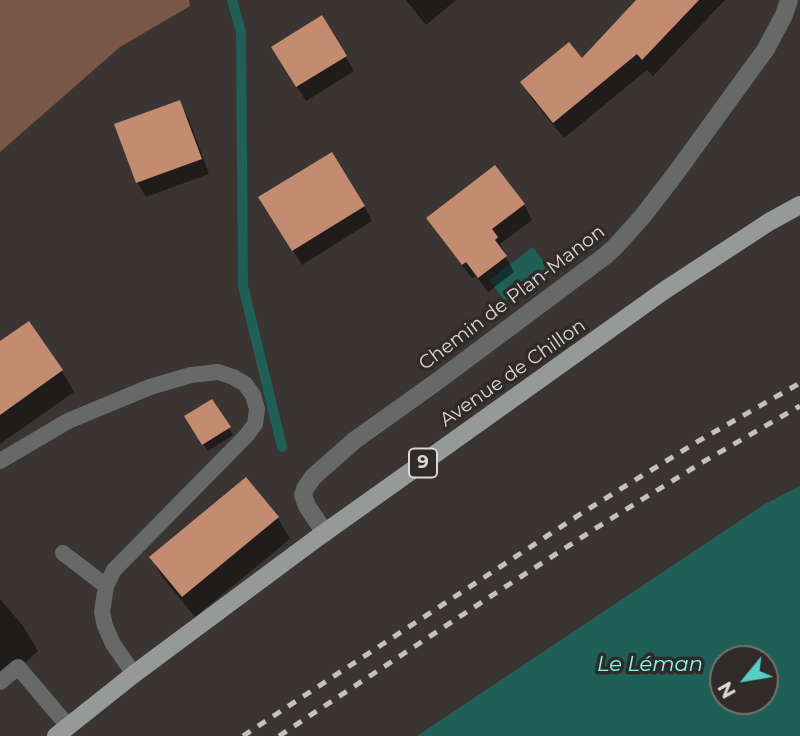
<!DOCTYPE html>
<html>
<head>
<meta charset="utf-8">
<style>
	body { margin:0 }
	#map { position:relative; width:800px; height:736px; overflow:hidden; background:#3a3533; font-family:Montserrat,sans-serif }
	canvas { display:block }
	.north { position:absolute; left:709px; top:645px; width:70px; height:70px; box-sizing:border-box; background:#302b29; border:2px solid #74706e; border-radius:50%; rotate:240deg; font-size:19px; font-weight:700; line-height:28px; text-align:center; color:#dad8d6 }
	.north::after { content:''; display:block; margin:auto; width:24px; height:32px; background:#56cec3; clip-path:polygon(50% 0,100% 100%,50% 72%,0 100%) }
</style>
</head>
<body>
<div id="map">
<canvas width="800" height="736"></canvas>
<div class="north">N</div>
</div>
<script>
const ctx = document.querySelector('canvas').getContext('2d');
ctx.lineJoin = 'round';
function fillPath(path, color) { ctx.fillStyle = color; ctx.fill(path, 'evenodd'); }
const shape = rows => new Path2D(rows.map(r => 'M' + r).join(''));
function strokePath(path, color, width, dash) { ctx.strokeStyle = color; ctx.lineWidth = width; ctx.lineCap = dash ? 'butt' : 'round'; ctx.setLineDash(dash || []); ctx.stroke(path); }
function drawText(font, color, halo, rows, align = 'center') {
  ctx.font = font + ' Montserrat,sans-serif'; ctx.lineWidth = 7; ctx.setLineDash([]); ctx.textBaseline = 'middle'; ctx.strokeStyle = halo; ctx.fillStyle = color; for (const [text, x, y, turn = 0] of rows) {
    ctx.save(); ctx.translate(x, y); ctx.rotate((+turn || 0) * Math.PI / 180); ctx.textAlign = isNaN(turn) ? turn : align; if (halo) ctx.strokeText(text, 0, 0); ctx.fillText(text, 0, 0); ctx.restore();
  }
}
fillPath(shape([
	[0,0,189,0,190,6,120,47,0,152]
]), '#7a5848');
fillPath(shape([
	[533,247,549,269,510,301,504,300,489,280],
	[800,486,800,736,417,736,765,504],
	[765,659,765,701,723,701,723,659]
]), '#205e58');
fillPath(shape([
	[406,0,456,0,426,25],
	[639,0,725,0,653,76,647,70,564,138,532,99,522,82,582,60],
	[322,18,354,71,306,101,282,63],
	[179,103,188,117,209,174,146,197,137,182],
	[495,167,524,205,532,220,500,244,505,253,504,254,514,272,488,292,476,276,472,278,437,233,428,218],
	[364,206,372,221,302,265,269,212],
	[28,324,62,371,74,392,0,444,0,343],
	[212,401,233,435,208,451,186,417],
	[246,480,278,518,290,539,195,617,163,578,151,557],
	[0,599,23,626,38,651,0,685]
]), '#0007');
strokePath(shape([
	[232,0,241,32,243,286,282,447]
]), '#205e58', 10);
fillPath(shape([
	[636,0,699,0,642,60,637,54,553,123,520,82,569,42,582,58],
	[322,15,347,56,296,87,271,47],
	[180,100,202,159,136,183,114,124],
	[332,152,365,206,292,251,258,197],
	[495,165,525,204,492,229,498,237,495,240,507,256,478,278,466,262,462,265,426,218],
	[29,321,63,370,0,415,0,341],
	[212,399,231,427,202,445,184,416],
	[246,477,279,517,182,597,149,557]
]), '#c38b70');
strokePath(shape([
	[0,461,68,421,150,387,191,375,218,372,233,377,245,384,253,395,257,409,255,424,246,436,114,570,106,586,102,612,105,626,113,644,134,674],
	[63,553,106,586],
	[0,682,18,667,68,726]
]), '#666968', 16);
strokePath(shape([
	[325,533,307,506,303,495,305,489,313,477,355,440,439,380,605,256,615,247,642,217,673,177,766,49,784,15,789,0]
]), '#666968', 18);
strokePath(shape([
	[56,736,134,674,317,538,438,452,665,290,769,222,800,205]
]), '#959a99', 18);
strokePath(shape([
	[243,736,582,513,695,443,800,383],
	[279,736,485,600,593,530,701,463,800,406]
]), '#c3c1bf', 5, [9, 9]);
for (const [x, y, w] of [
	[423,463,28]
]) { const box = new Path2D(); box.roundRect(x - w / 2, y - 14.5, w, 29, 5); ctx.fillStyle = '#302b29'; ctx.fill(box); strokePath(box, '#dad8d6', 2); }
drawText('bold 18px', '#dad8d6', null, [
	["9",423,463]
]);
drawText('19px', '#dad8d6', '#302b29', [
	["Chemin de Plan-Manon",512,298,-37],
	["Avenue de Chillon",513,373,-35]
]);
drawText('italic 21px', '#83f9ed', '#302b29', [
	["Le Léman",650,665]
]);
</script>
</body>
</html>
